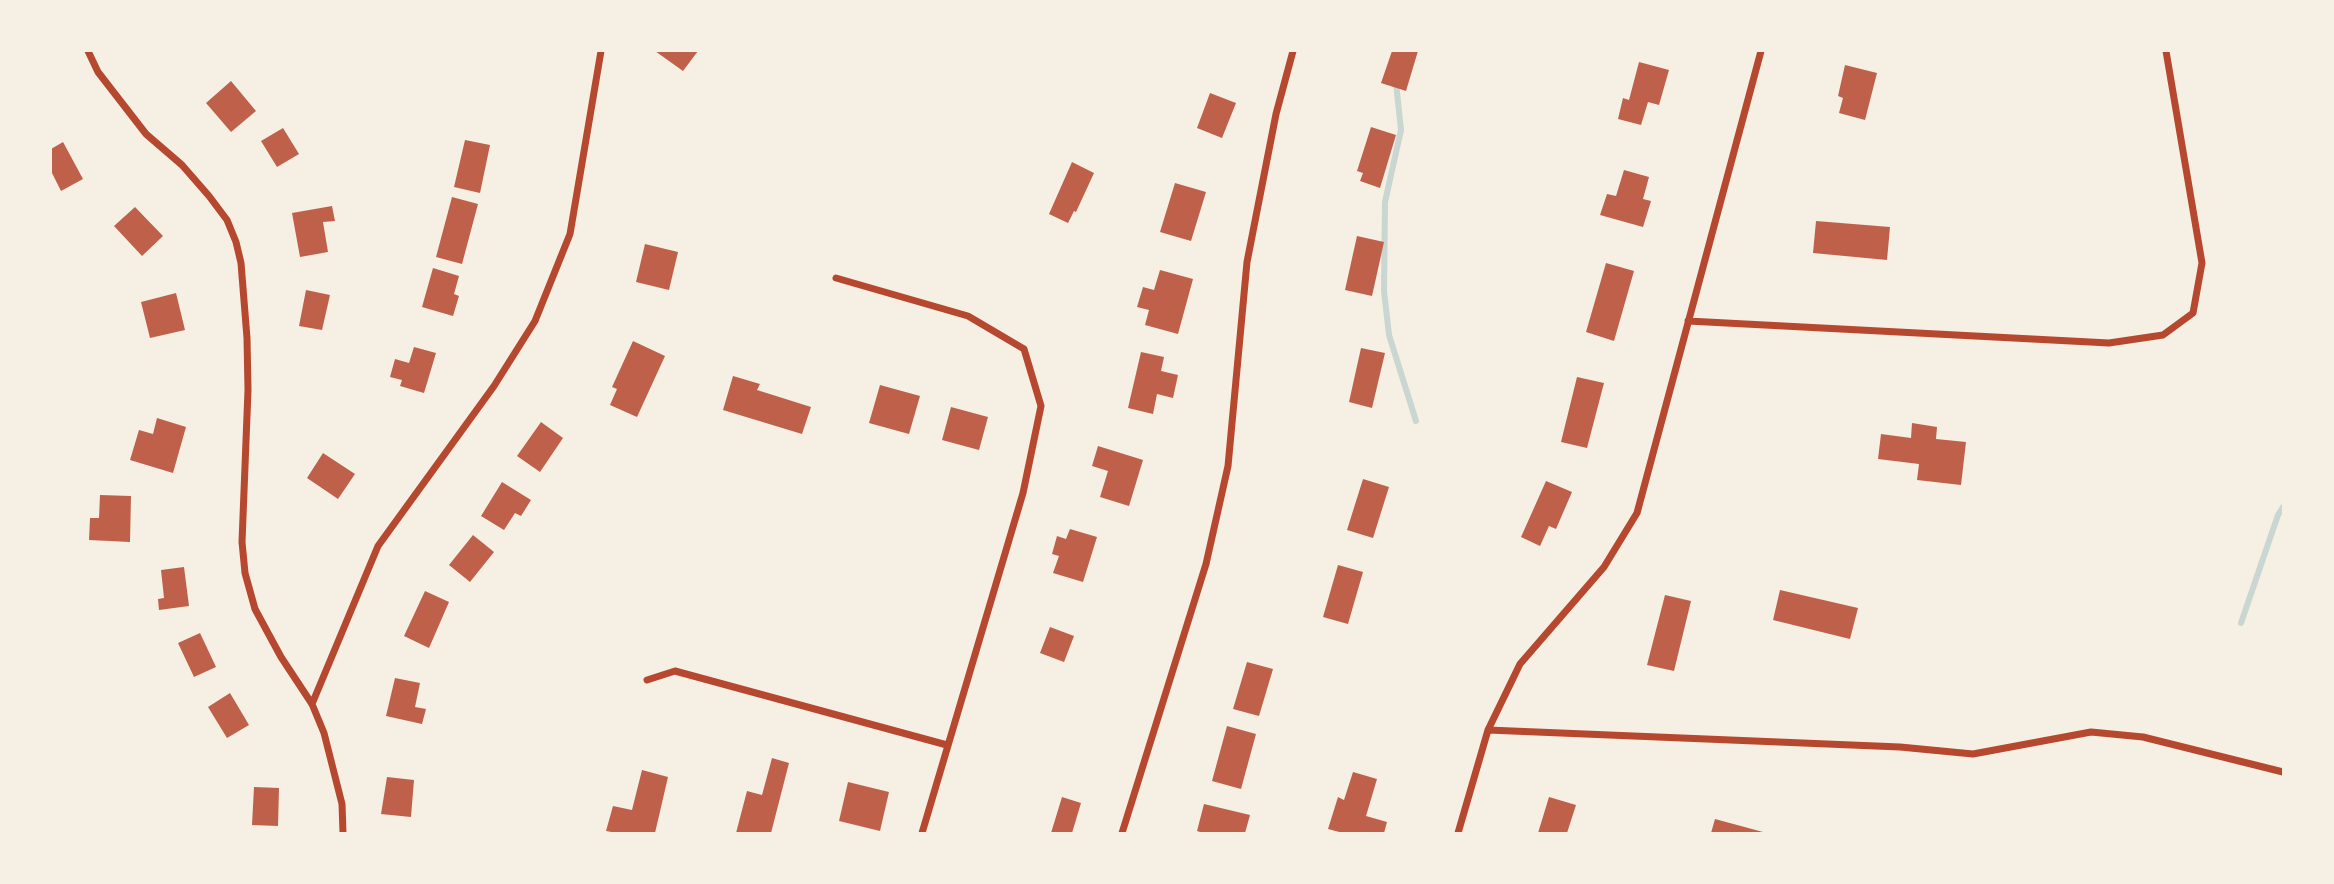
<!DOCTYPE html>
<html>
<head>
<meta charset="utf-8">
<style>
	body { margin:0 }
	#map { position:relative; width:2334px; height:884px; overflow:hidden; background:#f6efe4; font-family:Figtree,sans-serif }
	canvas { display:block }
	.frame { position:absolute; inset:0; border:52px solid #f6efe4; pointer-events:none }
</style>
</head>
<body>
<div id="map">
<canvas width="2334" height="884"></canvas>
<div class="frame"></div>
</div>
<script>
const ctx = document.querySelector('canvas').getContext('2d');
ctx.lineJoin = 'round';
const shape = rows => new Path2D(rows.map(r => 'M' + r).join(''));
function strokePath(path, color, width, dash) { ctx.strokeStyle = color; ctx.lineWidth = width; ctx.lineCap = dash ? 'butt' : 'round'; ctx.setLineDash(dash || []); ctx.stroke(path); }
function fillPath(path, color) { ctx.fillStyle = color; ctx.fill(path, 'evenodd'); }
strokePath(shape([
	[1396,83,1401,130,1385,202,1384,291,1389,335,1416,421],
	[2241,623,2278,515,2283,507]
]), '#c9d6d2', 6);
fillPath(shape([
	[655,51,698,51,683,71],
	[1392,51,1418,51,1406,91,1381,83],
	[1639,62,1669,70,1659,105,1648,102,1641,125,1618,119,1623,98,1629,100],
	[1845,65,1877,73,1865,120,1839,113,1843,98,1838,96],
	[231,81,256,111,231,132,206,103],
	[1210,93,1236,103,1222,138,1197,128],
	[1371,127,1396,135,1380,188,1360,181,1363,173,1357,171],
	[283,128,299,154,277,167,261,141],
	[465,140,490,145,480,193,454,187],
	[63,142,83,179,61,191,51,171,51,149],
	[1072,162,1094,173,1076,212,1074,211,1068,223,1049,214],
	[1624,170,1649,177,1643,199,1651,201,1643,227,1600,215,1607,194,1616,196],
	[1175,183,1206,192,1191,241,1160,232],
	[452,197,478,204,462,264,436,257],
	[332,206,335,221,323,222,328,252,300,257,292,213],
	[135,207,163,236,142,256,114,226],
	[1816,221,1890,227,1887,260,1813,253],
	[1357,236,1384,242,1372,296,1345,290],
	[645,244,678,252,669,290,636,282],
	[1606,263,1634,271,1614,341,1586,332],
	[433,268,459,276,454,294,459,296,453,316,422,307],
	[1160,270,1193,279,1178,334,1145,325,1149,310,1137,307,1143,287,1154,290],
	[306,290,330,295,322,330,299,326],
	[176,293,185,330,150,338,141,302],
	[633,341,665,356,637,417,610,405,617,389,612,387],
	[414,347,436,353,424,393,400,386,402,380,390,377,395,359,409,363],
	[1361,348,1385,353,1372,408,1349,402],
	[1141,352,1164,357,1161,371,1178,375,1173,398,1157,394,1153,414,1128,408],
	[733,376,760,384,757,390,811,407,802,434,723,410],
	[1577,377,1604,383,1587,448,1561,442],
	[880,385,920,396,909,434,869,423],
	[951,407,988,417,979,450,942,440],
	[157,418,186,427,173,473,130,460,139,430,153,434],
	[541,422,563,438,540,472,517,456],
	[1912,423,1937,427,1936,439,1966,442,1961,485,1917,480,1919,464,1878,459,1881,434,1911,438],
	[1098,446,1143,460,1129,506,1100,497,1108,471,1092,466],
	[323,453,355,474,338,499,307,478],
	[1363,479,1389,487,1373,538,1347,530],
	[1546,481,1572,492,1556,529,1549,526,1540,546,1521,537],
	[502,482,531,500,521,516,515,513,504,530,481,516],
	[100,495,131,496,130,542,89,540,90,518,99,518],
	[1070,529,1097,537,1083,582,1053,573,1059,556,1052,554,1057,536,1066,539],
	[473,535,494,552,470,582,449,565],
	[1338,565,1363,572,1348,624,1323,617],
	[184,567,189,606,159,610,158,599,164,598,161,570],
	[1780,590,1858,608,1850,639,1773,620],
	[425,591,449,602,429,648,404,636],
	[1665,595,1691,601,1674,671,1647,665],
	[1050,627,1074,636,1064,662,1040,653],
	[200,633,216,667,194,677,178,643],
	[1247,662,1273,669,1259,716,1233,709],
	[395,678,420,683,415,707,426,709,422,724,386,716],
	[230,693,249,725,227,738,208,707],
	[1227,726,1256,734,1241,789,1212,781],
	[772,758,789,763,771,833,736,833,747,791,762,795],
	[642,770,668,777,655,833,617,833,606,831,613,806,632,810],
	[1353,772,1377,779,1366,816,1387,822,1384,833,1343,833,1328,829,1338,797,1344,800],
	[387,777,414,780,411,817,381,814],
	[848,782,889,792,880,831,839,821],
	[254,787,279,788,278,826,252,825],
	[1062,797,1081,803,1072,833,1051,833],
	[1549,797,1576,805,1567,833,1538,833],
	[1204,804,1250,815,1245,833,1203,833,1197,831],
	[1715,819,1763,832,1763,833,1711,833]
]), '#bf614a');
strokePath(shape([
	[88,51,98,72,146,134,182,165,209,196,227,220,236,242,241,263,247,338,248,390,242,542,245,573,255,609,281,657,312,704,324,733,342,804,343,833],
	[836,278,968,316,1024,349,1041,406,1023,493,922,833],
	[1688,321,2109,343,2163,335,2193,313,2202,263,2166,51],
	[647,680,675,671,947,745],
	[312,704,378,546,494,386,535,321,570,234,601,51],
	[1488,730,1900,747,1973,754,2091,732,2143,737,2283,772],
	[1122,833,1206,564,1228,466,1247,262,1276,114,1293,51],
	[1458,833,1488,730,1520,664,1604,567,1637,513,1761,51]
]), '#b5482f', 7);
</script>
</body>
</html>
